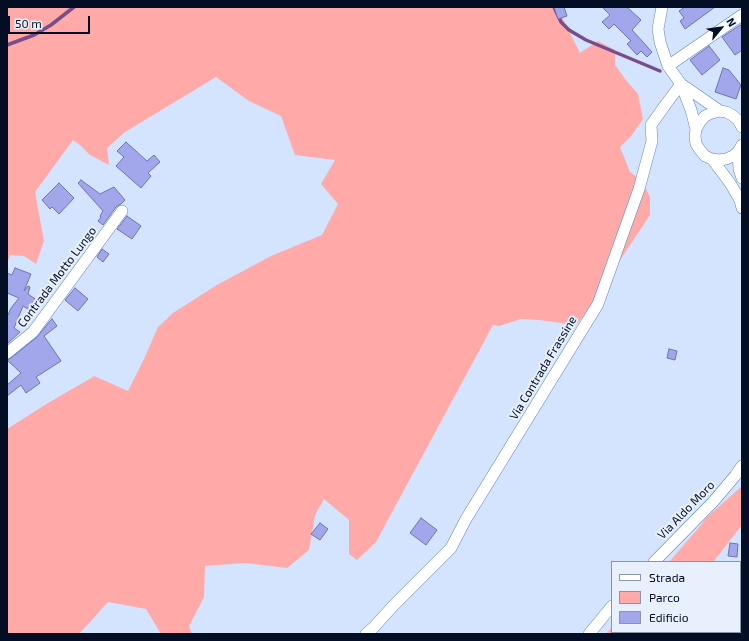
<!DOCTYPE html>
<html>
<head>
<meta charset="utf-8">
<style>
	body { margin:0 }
	#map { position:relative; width:749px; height:641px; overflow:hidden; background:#d4e4fe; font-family:"Exo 2",sans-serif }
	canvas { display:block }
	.frame { position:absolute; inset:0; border:8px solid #030d23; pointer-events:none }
	.legend { position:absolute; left:611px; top:561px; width:130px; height:72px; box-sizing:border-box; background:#e8f0fd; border:1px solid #8c95a6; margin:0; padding:5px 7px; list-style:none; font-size:12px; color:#030d23 }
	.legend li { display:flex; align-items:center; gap:8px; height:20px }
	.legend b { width:20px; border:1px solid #8c95a6 }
	.north { position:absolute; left:701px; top:8px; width:40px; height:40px; -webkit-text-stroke:3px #e8f0fd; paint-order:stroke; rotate:61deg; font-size:11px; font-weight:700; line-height:16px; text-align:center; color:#030d23 }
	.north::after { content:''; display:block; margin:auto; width:14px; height:18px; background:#030d23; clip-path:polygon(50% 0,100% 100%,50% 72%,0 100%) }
	.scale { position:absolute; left:8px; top:16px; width:82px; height:18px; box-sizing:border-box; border:2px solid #030d23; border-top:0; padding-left:5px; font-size:12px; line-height:14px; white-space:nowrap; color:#030d23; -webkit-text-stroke:3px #e8f0fd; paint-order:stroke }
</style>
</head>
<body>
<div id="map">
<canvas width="749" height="641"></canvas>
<div class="frame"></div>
<ul class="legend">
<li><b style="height:5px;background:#fff"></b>Strada</li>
<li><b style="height:11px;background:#ffa9a8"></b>Parco</li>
<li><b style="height:11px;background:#a2a7eb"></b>Edificio</li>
</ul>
<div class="north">N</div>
<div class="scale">50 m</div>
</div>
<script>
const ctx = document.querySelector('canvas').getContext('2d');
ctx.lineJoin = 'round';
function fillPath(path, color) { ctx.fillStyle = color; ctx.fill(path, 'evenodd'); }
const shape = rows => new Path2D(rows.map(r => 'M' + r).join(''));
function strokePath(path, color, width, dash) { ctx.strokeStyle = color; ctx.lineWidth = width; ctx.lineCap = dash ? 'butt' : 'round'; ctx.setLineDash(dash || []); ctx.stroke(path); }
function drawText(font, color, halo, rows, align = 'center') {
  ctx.font = font + ' "Exo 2",sans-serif'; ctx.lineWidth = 4; ctx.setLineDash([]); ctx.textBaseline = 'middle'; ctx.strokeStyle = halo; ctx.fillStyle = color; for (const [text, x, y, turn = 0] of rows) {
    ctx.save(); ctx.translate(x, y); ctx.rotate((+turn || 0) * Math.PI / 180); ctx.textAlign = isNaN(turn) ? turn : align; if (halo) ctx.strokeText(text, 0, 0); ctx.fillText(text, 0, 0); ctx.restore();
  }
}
fillPath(shape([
	[7,7,557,7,580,53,598,41,615,50,615,65,626,80,638,94,643,119,632,135,620,147,630,172,642,181,650,197,650,215,620,260,591,307,576,325,539,320,521,319,499,326,493,325,376,542,357,560,349,554,349,520,324,499,315,515,309,550,287,568,245,563,205,566,204,597,189,626,192,634,161,634,146,609,108,602,79,634,7,634,7,429,48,403,93,377,94,376,128,391,144,359,158,327,173,313,217,285,271,256,322,235,338,204,321,184,335,160,295,155,281,116,249,101,216,77,125,132,107,148,109,165,90,155,81,146,73,140,35,192,44,241,36,264,24,256,10,255,7,263],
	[742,486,742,525,713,562,669,562,701,525,705,519],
	[612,627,612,632,658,632,656,634,606,634]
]), '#ffa9a8');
strokePath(shape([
	[554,7,561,22,569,30,586,40,660,71],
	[7,45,34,35,51,25,74,7]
]), '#784d8b', 3.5);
const building = shape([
	[554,7,564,7,567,16,558,19,554,7],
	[602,7,627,7,641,20,632,30,652,52,647,57,641,51,637,55,627,44,631,41,614,24,609,29,602,22,610,15,602,7],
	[685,7,715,7,685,29,680,21,684,18,679,11,685,7],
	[742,24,742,50,735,55,722,37,742,24],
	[709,46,720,60,702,75,690,60,709,46],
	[723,68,729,70,741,85,736,99,715,92,723,68],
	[126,142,147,161,154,155,160,162,148,173,151,176,141,188,116,166,124,157,117,151,126,142],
	[81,180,100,194,114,187,125,200,121,204,116,207,103,225,98,221,101,217,100,216,103,211,78,183,81,180],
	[59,183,74,198,59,214,52,207,50,209,42,200,59,183],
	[127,216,141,226,132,239,117,229,127,216],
	[102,249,109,254,103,262,97,257,102,249],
	[15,268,31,274,24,291,28,286,30,287,28,294,41,303,34,313,23,306,14,328,20,332,7,344,7,317,11,308,19,298,7,293,7,273,12,275,15,268],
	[75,288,88,299,78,311,65,300,75,288],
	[52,319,57,326,44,336,61,361,36,377,40,383,26,393,21,385,7,396,7,385,21,373,7,360,11,358,37,337,50,321,52,319],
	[669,349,677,351,675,360,667,358,669,349],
	[421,518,437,530,426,545,410,533,421,518],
	[320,523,328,529,320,540,311,534,320,523],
	[730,543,738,544,737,557,728,556,730,543]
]);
fillPath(building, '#a2a7eb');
strokePath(building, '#6f72b3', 1);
const minor = shape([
	[662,7,658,29,660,42,668,66,681,84,720,111],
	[668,66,742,15],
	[681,84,691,110,696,129],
	[742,127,738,120,732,115,726,112,720,111,712,113,705,116,700,122,696,129,695,136,696,144,700,150,705,156,712,159,719,160,726,159,733,156,738,152,742,145],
	[738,152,739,169,742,178],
	[712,159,730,183,740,200,742,208],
	[7,353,33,332,122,211],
	[654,562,713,502,735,476,742,466],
	[366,634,374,627,393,606,451,548,466,519,598,304,639,189,652,141,651,125,666,104,681,84],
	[589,634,612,606]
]);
strokePath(minor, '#6083be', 12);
strokePath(minor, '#fff', 11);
drawText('12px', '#030d23', '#e8f0fd', [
	["Contrada Motto Lungo",57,277,-53],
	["Via Contrada Frassine",543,368,-59],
	["Via Aldo Moro",686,510,-46]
]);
</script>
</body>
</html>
